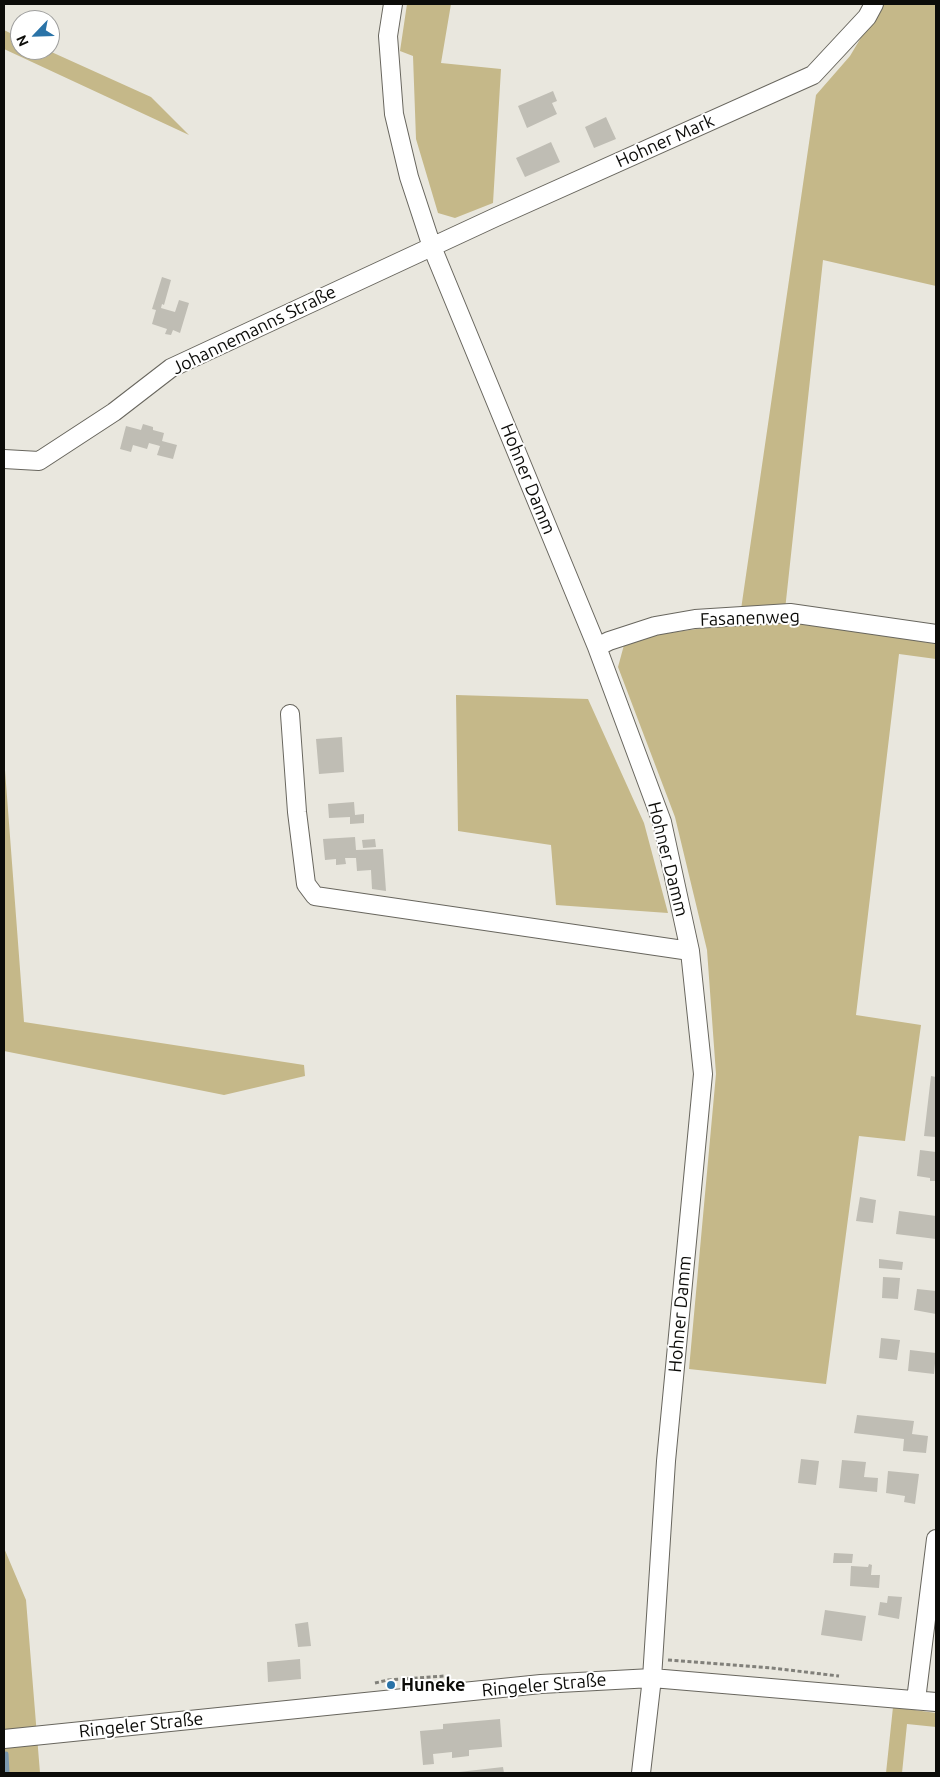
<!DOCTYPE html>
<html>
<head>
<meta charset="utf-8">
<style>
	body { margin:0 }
	#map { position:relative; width:940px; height:1777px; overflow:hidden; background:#e9e7de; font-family:Ubuntu,sans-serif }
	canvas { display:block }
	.frame { position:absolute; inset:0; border:5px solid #0c0c09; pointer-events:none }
	.north { position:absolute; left:10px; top:10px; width:50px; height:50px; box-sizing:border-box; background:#fff; border:1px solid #9e9e9d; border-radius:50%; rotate:246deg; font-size:14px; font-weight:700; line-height:20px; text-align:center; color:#0c0c09 }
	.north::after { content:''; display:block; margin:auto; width:18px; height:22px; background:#2a73a7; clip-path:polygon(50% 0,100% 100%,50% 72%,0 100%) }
</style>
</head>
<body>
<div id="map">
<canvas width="940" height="1777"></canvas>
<div class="frame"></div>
<div class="north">N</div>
</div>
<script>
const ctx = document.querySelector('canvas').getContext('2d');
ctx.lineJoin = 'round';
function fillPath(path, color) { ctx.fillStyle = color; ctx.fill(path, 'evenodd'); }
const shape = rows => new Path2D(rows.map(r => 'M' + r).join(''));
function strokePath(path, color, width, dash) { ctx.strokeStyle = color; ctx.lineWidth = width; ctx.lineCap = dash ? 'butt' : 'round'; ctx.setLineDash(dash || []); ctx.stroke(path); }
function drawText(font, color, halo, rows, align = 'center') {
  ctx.font = font + ' Ubuntu,sans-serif'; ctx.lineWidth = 4; ctx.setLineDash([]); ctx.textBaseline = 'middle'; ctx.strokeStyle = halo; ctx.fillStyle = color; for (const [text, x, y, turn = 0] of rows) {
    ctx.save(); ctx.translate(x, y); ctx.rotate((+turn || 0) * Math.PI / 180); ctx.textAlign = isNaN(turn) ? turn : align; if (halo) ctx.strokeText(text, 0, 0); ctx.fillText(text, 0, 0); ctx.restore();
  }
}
fillPath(shape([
	[407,4,451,4,441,63,501,69,493,203,455,218,438,213,416,139,413,56,400,51],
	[881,4,936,4,936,286,823,260,784,619,936,644,936,659,899,654,856,1015,921,1025,905,1141,859,1136,826,1384,689,1369,716,1074,707,950,675,817,618,667,624,645,661,634,739,623,816,95,850,56],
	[4,30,20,38,20,50,47,50,151,97,189,135,4,49],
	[456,695,588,699,644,823,668,913,556,905,551,845,458,831],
	[4,757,24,1022,304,1065,305,1076,224,1095,4,1051],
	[4,1548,26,1600,40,1773,4,1773],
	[893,1707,936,1713,936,1727,907,1724,902,1773,886,1773]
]), '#c5b889');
strokePath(shape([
	[6,1754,7,1773]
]), '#7d99ae', 5);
fillPath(shape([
	[553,91,557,101,552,103,557,114,527,128,518,106],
	[606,117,616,139,594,148,585,127],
	[551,142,560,162,525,177,516,158],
	[162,277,171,280,164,305,162,304,161,308,175,312,179,300,189,303,180,333,173,330,171,335,165,334,167,329,152,324,156,310,152,309],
	[143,424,153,427,153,430,164,433,162,441,177,445,173,459,157,455,160,446,149,443,147,449,133,445,131,452,120,449,126,426,141,430],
	[342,737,344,772,319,774,316,739],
	[354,802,355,815,364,814,364,823,350,824,350,817,329,818,328,804],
	[355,837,356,850,383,849,386,891,372,889,371,870,357,871,356,858,345,858,346,864,336,865,336,859,325,860,323,839],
	[375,839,376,847,363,848,362,840],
	[931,1076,936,1077,936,1137,924,1136],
	[920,1150,936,1152,936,1181,930,1181,930,1178,917,1176],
	[860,1197,876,1200,873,1223,856,1221],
	[899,1211,936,1216,936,1239,896,1234],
	[879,1259,903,1262,902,1270,879,1268],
	[883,1277,900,1278,898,1299,882,1298],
	[917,1289,936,1291,936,1314,914,1310],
	[881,1338,900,1340,897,1360,879,1358],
	[910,1350,936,1353,934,1374,908,1371],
	[857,1415,914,1421,912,1434,928,1436,926,1453,903,1451,904,1439,854,1433],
	[801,1459,819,1461,816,1485,798,1483],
	[842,1460,866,1462,864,1477,878,1478,877,1492,839,1488],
	[888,1471,919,1474,915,1504,904,1502,905,1496,886,1493],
	[834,1553,853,1554,852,1563,833,1563],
	[869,1564,872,1565,871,1575,880,1575,879,1588,850,1586,851,1566,868,1567],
	[888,1596,902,1597,899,1619,878,1615,880,1602,887,1603],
	[825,1610,866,1616,862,1641,821,1635],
	[308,1622,311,1646,298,1647,295,1624],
	[300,1659,301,1679,268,1682,267,1662],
	[500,1719,502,1747,469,1750,469,1756,452,1758,452,1752,433,1754,434,1764,423,1765,420,1731,443,1729,443,1724],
	[503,1767,504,1773,459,1773,459,1772]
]), '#bfbdb4');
const minor = shape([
	[393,4,388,36,394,114,409,177,432,247,597,647,662,822,690,951,703,1074,666,1461,652,1678,641,1773],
	[4,459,39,461,114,412,171,368,496,217,813,75,867,17,874,4],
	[597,647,609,641,655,626,695,619,790,613,936,634],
	[290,714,297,812,306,884,315,896,690,951],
	[916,1700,936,1539],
	[4,1739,541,1684,652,1678,936,1702]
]);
strokePath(minor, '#68665e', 20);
strokePath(shape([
	[668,1660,771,1668,839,1676],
	[375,1683,388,1680,445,1676]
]), '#81807a', 3, [4, 2.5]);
strokePath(minor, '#fff', 18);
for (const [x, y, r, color] of [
	[391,1685,5,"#2a73a7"]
]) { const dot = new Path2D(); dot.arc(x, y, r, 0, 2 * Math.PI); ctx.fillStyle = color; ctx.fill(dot); strokePath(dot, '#fff', 2); }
drawText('18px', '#0c0c09', '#fff', [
	["Hohner Mark",665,141,-24],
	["Johannemanns Straße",254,330,-26],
	["Hohner Damm",528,479,68],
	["Fasanenweg",750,618,-2],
	["Hohner Damm",668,859,76],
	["Hohner Damm",680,1314,-85],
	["Ringeler Straße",544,1685,-5],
	["Ringeler Straße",141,1725,-6]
]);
drawText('bold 18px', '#0c0c09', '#fff', [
	["Huneke",401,1685]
], 'left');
</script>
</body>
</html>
